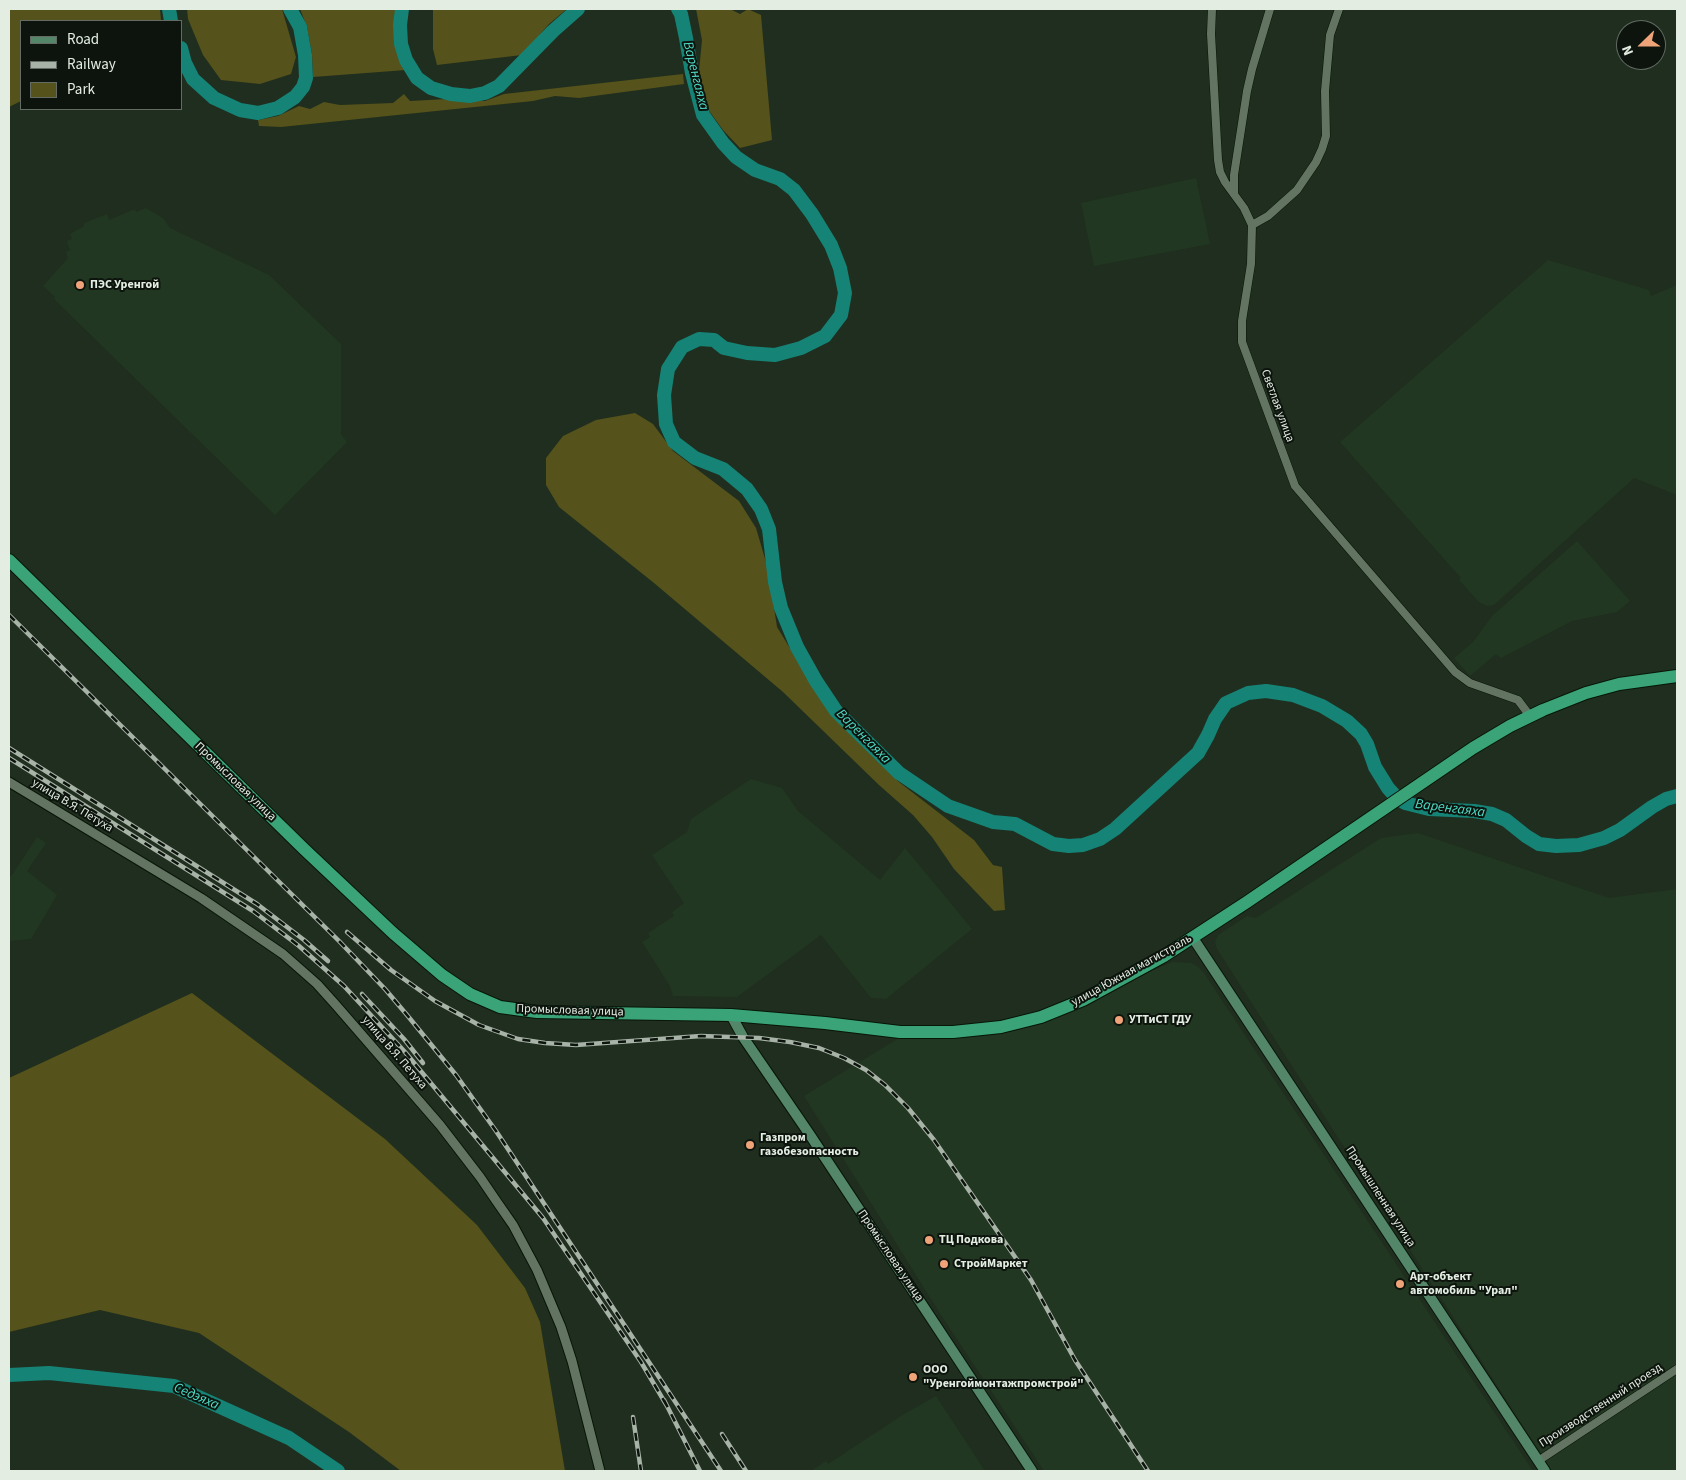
<!DOCTYPE html>
<html>
<head>
<meta charset="utf-8">
<style>
	body { margin:0 }
	#map { position:relative; width:1686px; height:1480px; overflow:hidden; background:#1f2e1e; font-family:"Source Sans 3",sans-serif }
	canvas { display:block }
	.frame { position:absolute; inset:0; border:10px solid #e3ede2; pointer-events:none }
	.legend { position:absolute; left:20px; top:20px; width:162px; height:90px; box-sizing:border-box; background:#0d140d; border:1px solid #636b62; margin:0; padding:6px 9px; list-style:none; font-size:15px; color:#e3ede2 }
	.legend li { display:flex; align-items:center; gap:10px; height:25px }
	.legend b { width:25px; border:1px solid #636b62 }
	.north { position:absolute; left:1616px; top:20px; width:50px; height:50px; box-sizing:border-box; background:#0d140d; border:1px solid #636b62; border-radius:50%; rotate:248deg; font-size:14px; font-weight:700; line-height:20px; text-align:center; color:#e3ede2 }
	.north::after { content:''; display:block; margin:auto; width:18px; height:22px; background:#efa378; clip-path:polygon(50% 0,100% 100%,50% 72%,0 100%) }
</style>
</head>
<body>
<div id="map">
<canvas width="1686" height="1480"></canvas>
<div class="frame"></div>
<ul class="legend">
<li><b style="height:6px;background:#54866a"></b>Road</li>
<li><b style="height:6px;background:#a7b3a6"></b>Railway</li>
<li><b style="height:14px;background:#55521b"></b>Park</li>
</ul>
<div class="north">N</div>
</div>
<script>
const ctx = document.querySelector('canvas').getContext('2d');
ctx.lineJoin = 'round';
function fillPath(path, color) { ctx.fillStyle = color; ctx.fill(path, 'evenodd'); }
const shape = rows => new Path2D(rows.map(r => 'M' + r).join(''));
function strokePath(path, color, width, dash) { ctx.strokeStyle = color; ctx.lineWidth = width; ctx.lineCap = dash ? 'butt' : 'round'; ctx.setLineDash(dash || []); ctx.stroke(path); }
function drawText(font, color, halo, rows, align = 'center') {
  ctx.font = font + ' "Source Sans 3",sans-serif'; ctx.lineWidth = 4; ctx.setLineDash([]); ctx.textBaseline = 'middle'; ctx.strokeStyle = halo; ctx.fillStyle = color; for (const [text, x, y, turn = 0] of rows) {
    ctx.save(); ctx.translate(x, y); ctx.rotate((+turn || 0) * Math.PI / 180); ctx.textAlign = isNaN(turn) ? turn : align; if (halo) ctx.strokeText(text, 0, 0); ctx.fillText(text, 0, 0); ctx.restore();
  }
}
fillPath(shape([
	[1196,178,1210,244,1094,266,1081,203],
	[146,208,163,218,170,228,269,275,341,344,341,434,347,442,275,515,54,299,55,297,43,286,68,258,66,252,70,250,67,241,72,239,70,234,84,226,84,223,107,214,109,220,135,209,136,212],
	[1548,260,1649,290,1651,296,1677,285,1677,495,1634,478,1494,605,1487,606,1479,602,1459,580,1461,578,1340,442],
	[1577,541,1630,601,1617,612,1572,621,1501,658,1496,654,1470,676,1454,658,1473,642,1492,616],
	[751,779,782,788,798,811,880,880,905,848,972,929,886,999,871,998,821,935,737,997,673,996,670,986,642,942,650,937,648,933,674,916,672,912,684,903,652,855,687,832,691,819],
	[1418,833,1609,898,1677,889,1677,1471,1552,1471,1217,949,1215,942,1218,935,1247,916,1256,918,1381,838],
	[37,837,46,843,27,871,57,895,31,939,9,941,9,877,12,875],
	[1173,962,1191,963,1197,966,1204,973,1533,1471,1044,1471,941,1315,804,1096,899,1038,945,1039,996,1034,1094,1001,1153,970],
	[936,1396,985,1471,811,1471,826,1461,828,1464,904,1414]
]), '#223721');
fillPath(shape([
	[9,9,160,9,161,21,21,21,21,101,9,107],
	[187,9,282,9,296,57,291,74,260,84,221,80,203,55,188,19],
	[300,9,397,9,395,26,398,52,406,70,313,77,312,54,307,27],
	[433,9,567,9,549,24,522,55,437,65,433,49],
	[696,9,730,9,740,14,748,9,761,15,772,140,740,148,723,130,707,108,699,71,702,40],
	[683,74,684,84,579,98,555,96,533,101,281,127,259,126,258,120,278,116,299,106,310,109,324,102,340,105,393,103,404,94,410,101,447,99,485,101,504,94],
	[635,413,653,424,673,451,739,501,756,528,768,569,777,627,828,710,859,743,899,782,974,840,993,865,1002,867,1005,910,994,911,954,869,932,837,913,815,879,785,783,692,654,583,559,507,546,485,546,458,563,436,596,420],
	[192,993,385,1139,477,1225,525,1288,540,1322,565,1471,401,1471,349,1432,199,1333,100,1310,9,1332,9,1078]
]), '#55521b');
strokePath(shape([
	[169,9,171,21],
	[402,9,400,25,401,44,406,60,417,78,431,88,451,94,470,96,485,93,499,86,553,31,578,9],
	[678,9,681,14,686,38,692,73,703,115,723,143,736,157,755,170,780,179,794,190,812,214,831,245,840,268,845,293,841,315,825,336,801,348,775,355,747,353,724,348,714,340,699,339,682,347,668,369,664,395,666,424,674,442,695,458,723,469,747,489,761,509,769,529,775,582,781,608,797,647,816,681,836,711,899,773,948,806,993,822,1015,824,1053,844,1069,846,1083,845,1100,839,1115,829,1198,753,1208,735,1215,719,1226,703,1248,693,1266,691,1293,695,1322,706,1347,721,1361,734,1367,744,1375,767,1388,788,1396,797,1405,803,1429,809,1474,811,1492,814,1506,820,1526,836,1539,844,1556,846,1579,845,1604,838,1620,830,1652,807,1666,799,1677,796],
	[181,48,185,63,193,79,214,98,240,110,258,113,278,108,295,97,303,87,306,78,305,55,300,27,290,9],
	[9,1375,49,1373,174,1386,289,1438,338,1471]
]), '#158376', 14);
const minor = shape([
	[1212,9,1211,34,1218,160,1220,172,1225,182,1244,208,1252,225,1251,264,1242,321,1242,342,1295,486,1455,672,1470,683,1518,700,1530,716],
	[1234,193,1234,175,1247,91,1252,69,1270,9],
	[1252,225,1268,216,1297,190,1316,162,1322,149,1326,136,1325,91,1330,35,1339,9],
	[1538,1461,1677,1369]
]);
const tertiary = shape([
	[9,782,201,898,283,954,317,984,335,1004,440,1125,480,1177,497,1202,513,1225,537,1270,561,1327,572,1361,600,1471]
]);
const secondary = shape([
	[1193,938,1545,1471],
	[731,1015,743,1037,810,1135,1032,1471]
]);
const trunk = shape([
	[9,560,304,849,393,933,442,975,470,994,500,1007,537,1012,731,1015,825,1023,900,1032,953,1032,1001,1027,1041,1017,1083,1000,1164,956,1247,902,1473,748,1510,726,1543,710,1586,693,1619,684,1677,676]
]);
strokePath(minor, '#081608', 9);
strokePath(tertiary, '#081608', 11);
strokePath(secondary, '#081608', 12);
strokePath(trunk, '#081608', 14);
strokePath(minor, '#637562', 8);
strokePath(tertiary, '#637562', 9);
strokePath(secondary, '#54866a', 10);
strokePath(trunk, '#3aa478', 12);
const rail = shape([
	[9,615,339,941,385,989,407,1015,456,1075,496,1131,721,1471],
	[9,748,257,904,304,940,328,961],
	[9,758,253,911,299,946,344,986,405,1052,543,1218,641,1362,667,1406],
	[347,932,391,970,435,1001,479,1025,518,1039,545,1043,576,1045,701,1036,759,1038,790,1042,819,1048,844,1058,866,1070,885,1085,908,1108,934,1140,1031,1280,1075,1360,1148,1471],
	[362,994,404,1039,423,1063],
	[664,1400,700,1471],
	[633,1417,641,1471],
	[722,1434,746,1471]
]);
strokePath(rail, '#a7b3a6', 4.5);
strokePath(rail, '#0d140d', 2.5, [8]);
for (const [x, y, r, color] of [
	[80,285,5,"#efa378"],
	[1119,1020,5,"#efa378"],
	[750,1145,5,"#efa378"],
	[929,1240,5,"#efa378"],
	[944,1264,5,"#efa378"],
	[1400,1284,5,"#efa378"],
	[913,1377,5,"#efa378"]
]) { const dot = new Path2D(); dot.arc(x, y, r, 0, 2 * Math.PI); ctx.fillStyle = color; ctx.fill(dot); strokePath(dot, '#0d140d', 2); }
drawText('bold 12px', '#e3ede2', '#0d140d', [
	["ПЭС Уренгой",90,285],
	["УТТиСТ ГДУ",1129,1020],
	["Газпром",760,1138],
	["газобезопасность",760,1152],
	["ТЦ Подкова",939,1240],
	["СтройМаркет",954,1264],
	["Арт-объект",1410,1277],
	["автомобиль \"Урал\"",1410,1291],
	["ООО",923,1370],
	["\"Уренгоймонтажпромстрой\"",923,1384]
], 'left');
drawText('12px', '#e3ede2', '#0d140d', [
	["Светлая улица",1277,406,70],
	["Промысловая улица",235,782,44],
	["улица В.Я. Петуха",72,806,31],
	["улица Южная магистраль",1132,971,-29],
	["Промысловая улица",570,1011,2],
	["улица В.Я. Петуха",394,1053,49],
	["Промышленная улица",1380,1197,57],
	["Промысловая улица",890,1256,56],
	["Производственный проезд",1601,1406,-33]
]);
drawText('italic 14px', '#4edcc8', '#0d140d', [
	["Варенгаяха",695,76,76],
	["Варенгаяха",863,737,45],
	["Варенгаяха",1450,809,7],
	["Седэяха",196,1397,23]
]);
</script>
</body>
</html>
